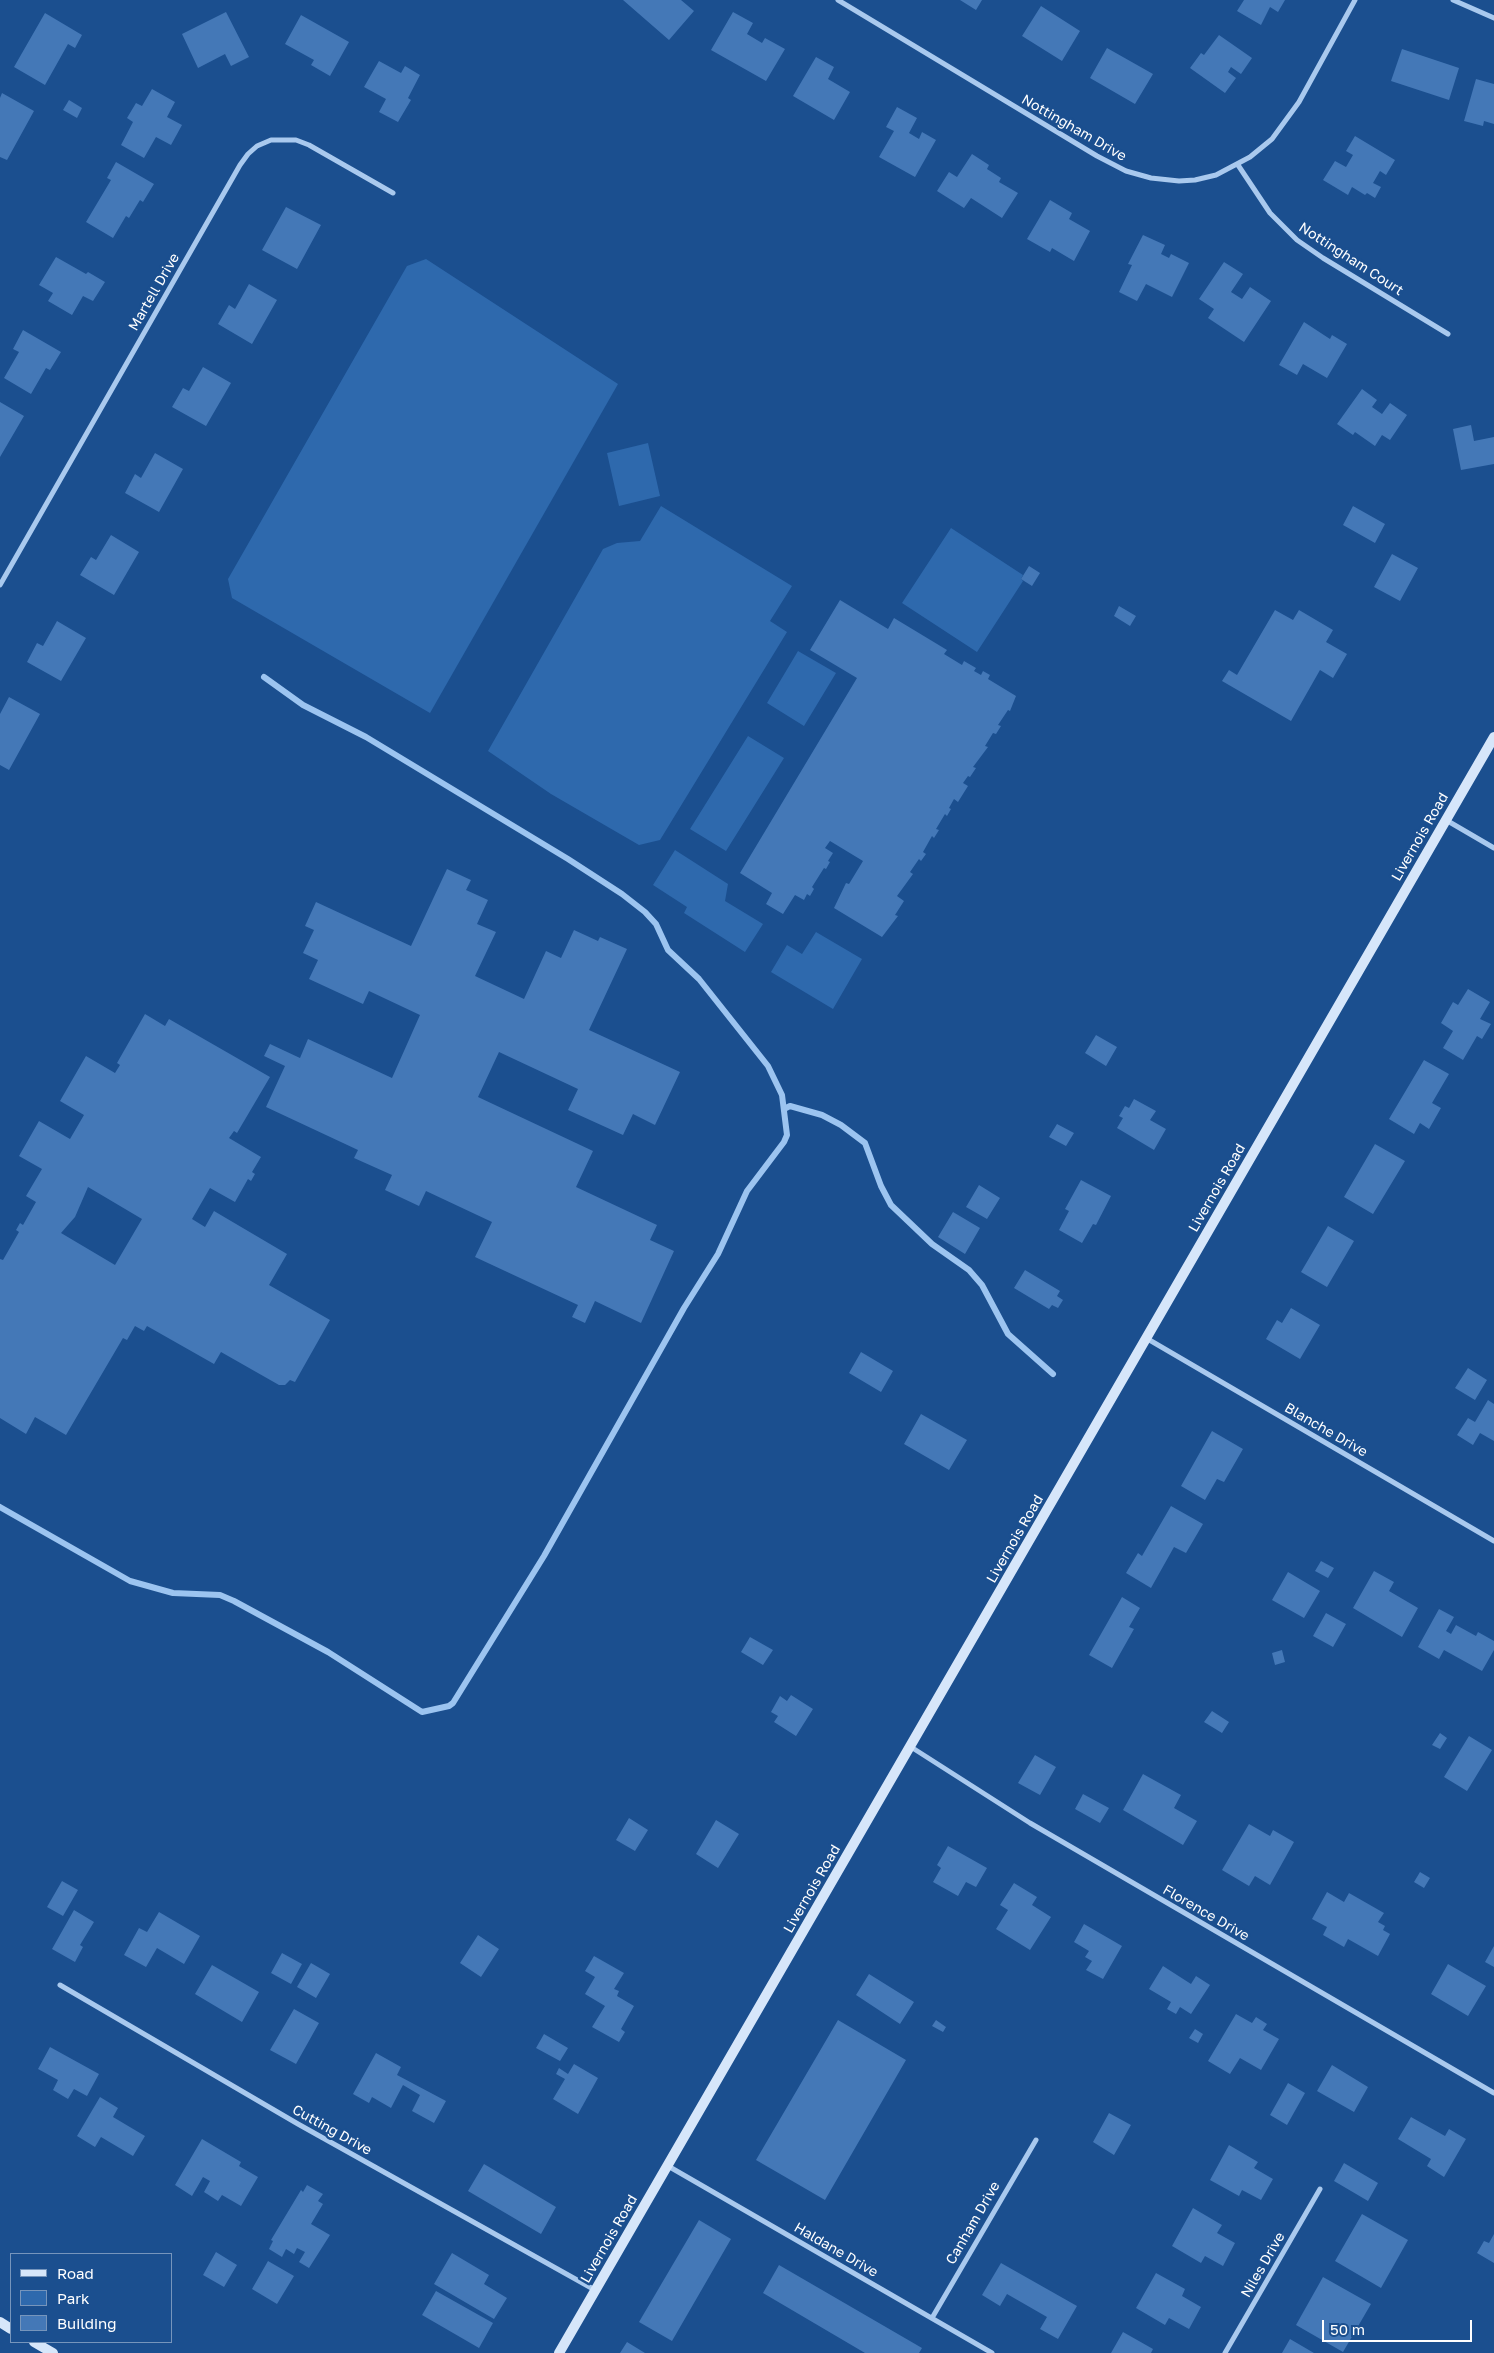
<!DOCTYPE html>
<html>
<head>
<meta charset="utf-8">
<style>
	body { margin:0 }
	#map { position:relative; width:1494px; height:2353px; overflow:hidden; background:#1b4f8f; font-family:"Golos Text",sans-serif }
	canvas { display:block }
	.legend { position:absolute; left:10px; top:2253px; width:162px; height:90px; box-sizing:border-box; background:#1b4f8f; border:1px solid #7695bc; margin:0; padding:6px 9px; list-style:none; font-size:15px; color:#fff }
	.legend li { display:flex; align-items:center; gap:10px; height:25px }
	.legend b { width:25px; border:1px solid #7695bc }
	.scale { position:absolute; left:1322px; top:2320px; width:150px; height:22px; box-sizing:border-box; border:2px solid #fff; border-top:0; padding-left:6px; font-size:15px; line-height:18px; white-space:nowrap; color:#fff; -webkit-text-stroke:4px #1b4f8f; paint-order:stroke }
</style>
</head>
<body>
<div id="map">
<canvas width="1494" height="2353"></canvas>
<ul class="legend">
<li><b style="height:6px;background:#d6e6fa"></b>Road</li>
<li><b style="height:14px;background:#2e69ad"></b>Park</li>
<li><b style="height:14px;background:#4478b7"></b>Building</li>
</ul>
<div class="scale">50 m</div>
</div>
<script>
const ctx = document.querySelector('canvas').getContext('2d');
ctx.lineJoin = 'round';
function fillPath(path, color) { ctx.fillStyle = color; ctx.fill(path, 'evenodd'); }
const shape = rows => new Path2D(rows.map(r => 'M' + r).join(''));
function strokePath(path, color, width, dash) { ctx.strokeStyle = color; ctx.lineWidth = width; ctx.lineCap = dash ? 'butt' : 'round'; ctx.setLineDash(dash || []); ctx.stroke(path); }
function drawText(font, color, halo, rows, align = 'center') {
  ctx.font = font + ' "Golos Text",sans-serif'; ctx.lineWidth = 5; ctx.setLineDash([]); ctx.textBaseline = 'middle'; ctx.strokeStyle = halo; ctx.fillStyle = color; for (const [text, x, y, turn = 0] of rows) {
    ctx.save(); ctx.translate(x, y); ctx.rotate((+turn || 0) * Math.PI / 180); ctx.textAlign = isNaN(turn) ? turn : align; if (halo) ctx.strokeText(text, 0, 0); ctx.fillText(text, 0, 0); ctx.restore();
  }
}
fillPath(shape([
	[426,259,618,384,430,713,232,598,228,579,407,266],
	[648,443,660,496,619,506,607,453],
	[661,506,792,586,770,621,787,632,660,840,639,845,551,794,488,751,603,549,617,543,640,541],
	[951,528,1023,575,1021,579,1023,581,977,652,902,603],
	[798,651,836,673,804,726,767,703],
	[748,736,784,758,726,851,690,829],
	[675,850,728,884,725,901,763,924,745,952,684,913,687,907,653,885],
	[816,932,862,959,833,1009,771,972,787,945,802,954]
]), '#2e69ad');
strokePath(shape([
	[784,1109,790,1106,822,1115,841,1125,865,1143,881,1186,891,1205,932,1244,969,1270,982,1285,1008,1334,1053,1374],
	[0,1507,130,1581,173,1593,220,1595,234,1601,328,1652,422,1712,449,1706,453,1703,544,1556,684,1308,718,1254,747,1191,784,1142,787,1135,782,1095,768,1066,699,979,668,950,656,924,645,912,622,894,568,859,366,737,303,705,264,677]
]), '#9cc4f0', 6);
fillPath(shape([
	[623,0,681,0,694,11,669,40],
	[960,0,982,0,976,10],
	[1244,0,1285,0,1278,12,1270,7,1261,25,1237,11],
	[1041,6,1080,31,1062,61,1022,36],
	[226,12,249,57,231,66,225,54,198,68,182,34],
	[733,12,753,23,747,34,762,43,765,38,785,49,766,81,711,50],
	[45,13,82,35,75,48,68,44,45,85,14,67],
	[301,15,349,42,330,76,311,65,314,60,285,44],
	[1219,35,1252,58,1241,74,1231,67,1228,72,1236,78,1225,93,1190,68,1201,53,1204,55],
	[1107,48,1153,74,1135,104,1090,78],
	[1402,49,1459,68,1449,100,1391,81],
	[816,57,834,67,828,79,850,92,834,120,793,96],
	[379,61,401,73,405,66,420,75,408,98,411,100,398,122,379,112,386,99,364,87],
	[1476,79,1494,84,1494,124,1484,121,1483,126,1464,121],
	[152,89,175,102,167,117,182,125,171,145,156,137,144,158,121,145,133,122,127,118,136,103,142,106],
	[2,93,34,111,7,160,0,157,0,98],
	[69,100,82,108,77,118,63,110],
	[897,107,917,118,909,133,919,139,922,132,936,140,915,177,879,157,894,131,886,127],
	[1355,136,1395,160,1386,175,1380,171,1373,183,1381,187,1375,198,1367,193,1365,195,1352,187,1348,195,1323,180,1335,161,1346,167,1353,155,1346,151],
	[972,154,989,165,987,169,1001,178,999,182,1018,193,1002,218,971,198,964,208,937,191,949,172,957,177],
	[116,162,154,184,143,202,140,200,129,218,126,216,113,238,86,222,111,180,107,178],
	[1050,200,1072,213,1069,219,1090,231,1074,261,1052,248,1050,252,1027,239],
	[286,207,321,225,297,269,262,250],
	[1143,235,1165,245,1161,254,1169,258,1171,254,1189,263,1172,297,1146,284,1137,301,1119,292,1132,265,1128,264],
	[56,257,86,274,88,272,105,282,93,301,83,296,72,315,48,301,53,293,39,285],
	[1224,262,1243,274,1231,292,1242,299,1250,287,1271,301,1244,342,1208,318,1214,309,1199,299],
	[249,284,277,300,252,344,218,324,229,305,235,309],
	[1304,322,1330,339,1332,335,1347,344,1327,378,1303,364,1297,375,1279,365],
	[23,330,61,352,50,370,46,368,31,394,4,378,19,352,13,349],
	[203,367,231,383,206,426,172,407,183,388,189,391],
	[1362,389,1377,400,1372,407,1382,414,1390,403,1407,415,1390,440,1382,435,1375,446,1355,432,1353,435,1337,424],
	[0,402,24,416,0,457],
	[1471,425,1474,441,1494,437,1494,464,1461,470,1453,429],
	[155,453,183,469,159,512,125,493,135,474,141,478],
	[1353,506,1385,524,1375,543,1343,525],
	[111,535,139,552,114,595,80,575,91,557,96,560],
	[1392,554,1418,568,1400,601,1374,587],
	[1029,566,1040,573,1032,586,1021,579],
	[840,600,888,629,894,618,947,650,944,654,962,665,964,661,976,668,974,671,981,675,983,671,990,675,988,679,1016,696,1010,711,1008,710,998,725,1001,726,996,734,993,733,985,746,988,747,973,767,976,768,970,777,968,776,963,783,968,786,958,802,954,799,949,808,951,809,947,816,945,814,936,829,939,830,934,838,932,836,923,852,926,854,921,861,919,859,910,872,913,874,897,896,904,901,895,915,898,916,882,937,834,908,846,883,849,884,863,861,830,841,825,848,833,853,828,861,830,862,826,869,824,868,812,887,814,889,810,896,807,894,804,900,795,895,783,914,766,904,772,893,740,873,857,678,810,650],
	[1119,606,1136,616,1130,626,1114,616],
	[1275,610,1293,620,1299,610,1333,630,1326,642,1347,654,1333,678,1320,670,1291,721,1222,681,1229,670,1237,675],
	[57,621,86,638,61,681,27,662,37,643,43,646],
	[9,697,40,714,9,770,0,765,0,714],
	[447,869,471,880,466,890,488,900,477,924,496,932,475,976,524,999,546,951,561,958,574,930,598,941,600,937,627,949,589,1030,680,1072,655,1125,633,1114,623,1135,568,1110,578,1089,499,1052,478,1097,593,1151,576,1187,657,1225,650,1240,674,1251,641,1323,595,1301,585,1323,572,1317,578,1305,475,1257,492,1222,426,1191,419,1206,385,1190,392,1175,354,1158,358,1150,266,1107,285,1066,264,1056,270,1044,300,1058,308,1039,392,1078,420,1015,369,991,363,1004,309,979,318,960,303,953,314,930,305,926,316,902,411,946],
	[1468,989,1490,1002,1480,1019,1491,1024,1482,1039,1477,1036,1463,1060,1443,1048,1453,1031,1441,1023,1453,1002,1458,1005],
	[145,1014,165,1026,169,1019,270,1077,237,1133,234,1131,229,1138,261,1157,252,1172,255,1174,251,1181,248,1179,235,1202,210,1188,192,1219,205,1227,214,1211,287,1254,269,1285,330,1320,295,1382,290,1380,285,1385,279,1385,221,1352,214,1364,147,1326,144,1331,135,1326,127,1340,123,1338,66,1435,35,1417,26,1434,0,1418,0,1259,3,1260,19,1232,16,1230,20,1223,23,1225,36,1202,26,1196,42,1169,19,1156,39,1121,70,1139,84,1115,60,1101,86,1056,115,1073,120,1065,117,1063],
	[88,1187,142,1219,115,1265,61,1233,75,1217],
	[1096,1035,1117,1047,1106,1066,1085,1053],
	[1424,1060,1449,1074,1432,1103,1441,1108,1429,1129,1420,1123,1414,1134,1389,1119],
	[1134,1099,1156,1111,1150,1120,1166,1129,1154,1150,1117,1128,1123,1118,1119,1116,1125,1106,1129,1108],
	[1057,1124,1074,1133,1066,1146,1049,1137],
	[1375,1144,1405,1161,1373,1214,1344,1197],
	[1081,1180,1111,1196,1096,1225,1093,1224,1082,1243,1059,1230,1069,1211,1065,1209],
	[979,1185,1000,1198,987,1219,966,1207],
	[953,1212,980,1228,965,1254,938,1237],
	[1328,1226,1354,1241,1327,1287,1301,1272],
	[1025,1270,1060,1291,1057,1296,1063,1300,1058,1308,1052,1305,1049,1309,1014,1288],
	[1291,1308,1320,1325,1300,1359,1266,1339,1277,1320,1282,1323],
	[861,1352,893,1371,881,1392,849,1373],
	[1468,1368,1487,1380,1475,1400,1455,1388],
	[1488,1400,1494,1404,1494,1441,1480,1433,1473,1445,1457,1435,1468,1418,1475,1422],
	[921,1414,967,1440,949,1470,904,1444],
	[1212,1431,1243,1449,1224,1482,1217,1479,1205,1500,1181,1486],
	[1171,1506,1203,1524,1186,1553,1174,1547,1151,1588,1126,1573,1138,1553,1142,1556],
	[1321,1561,1334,1568,1328,1578,1315,1571],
	[1374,1571,1394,1582,1389,1591,1418,1608,1402,1637,1353,1608],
	[1288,1572,1320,1591,1304,1618,1272,1600],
	[1122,1597,1140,1608,1129,1627,1134,1629,1112,1668,1089,1655],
	[1439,1609,1454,1617,1446,1631,1451,1634,1456,1625,1476,1636,1478,1632,1494,1641,1494,1650,1482,1671,1444,1650,1439,1659,1418,1647],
	[1326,1613,1346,1624,1333,1647,1313,1636],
	[750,1637,773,1650,763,1665,741,1652],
	[1282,1650,1285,1662,1275,1665,1272,1653],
	[791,1695,813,1709,796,1736,774,1722,778,1716,771,1712,780,1696,787,1701],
	[1212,1711,1229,1722,1222,1733,1204,1722],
	[1440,1733,1447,1738,1440,1749,1432,1745],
	[1469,1736,1492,1750,1467,1791,1444,1777],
	[1035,1755,1056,1767,1040,1795,1018,1783],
	[1143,1774,1181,1795,1174,1808,1197,1821,1183,1845,1123,1810],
	[1083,1794,1109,1808,1100,1823,1075,1809],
	[629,1818,648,1830,635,1851,616,1840],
	[716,1820,739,1834,718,1868,696,1854],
	[1249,1824,1270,1836,1273,1830,1294,1842,1270,1885,1255,1876,1249,1886,1222,1870],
	[948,1846,987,1868,976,1887,966,1882,958,1896,933,1882,941,1868,937,1865],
	[1420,1872,1430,1878,1424,1888,1414,1882],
	[62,1881,78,1890,63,1916,47,1907],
	[1014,1883,1037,1897,1032,1905,1051,1917,1030,1950,996,1929,1008,1910,1000,1905],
	[1327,1892,1344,1902,1349,1893,1384,1913,1378,1922,1385,1926,1383,1930,1390,1934,1378,1956,1348,1939,1344,1947,1323,1935,1327,1927,1312,1919],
	[74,1910,94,1922,80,1945,83,1947,75,1962,52,1949],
	[159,1912,200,1936,184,1964,157,1948,146,1967,124,1955,139,1928,147,1932],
	[1084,1924,1122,1946,1103,1979,1086,1970,1092,1961,1085,1957,1089,1951,1074,1942],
	[478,1935,499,1949,481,1977,460,1963],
	[1494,1946,1494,1967,1485,1962],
	[282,1953,302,1964,291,1984,271,1973],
	[594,1956,624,1973,614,1989,619,1991,617,1996,634,2006,621,2029,625,2032,619,2042,592,2027,605,2006,585,1994,595,1977,585,1971],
	[311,1963,330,1974,316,1998,297,1987],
	[1448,1964,1486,1986,1468,2016,1431,1994],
	[212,1965,259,1992,242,2022,195,1994],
	[1163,1966,1191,1984,1196,1976,1210,1985,1191,2014,1180,2007,1176,2014,1167,2009,1171,2002,1149,1989],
	[869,1974,914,2002,900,2024,856,1995],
	[294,2009,319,2023,296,2064,270,2050],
	[1236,2014,1252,2023,1256,2017,1267,2024,1263,2030,1279,2039,1261,2070,1240,2058,1230,2074,1208,2061],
	[838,2020,906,2060,825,2200,756,2160],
	[936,2020,946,2027,943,2032,932,2026],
	[1195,2029,1203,2034,1198,2043,1189,2038],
	[544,2034,568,2048,560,2061,536,2048],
	[50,2047,99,2074,87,2096,74,2089,68,2099,53,2090,58,2080,38,2069],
	[376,2053,401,2067,397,2075,446,2101,434,2123,412,2111,420,2095,403,2085,391,2108,372,2097,369,2103,353,2094],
	[574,2064,598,2078,578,2114,553,2099,565,2079,556,2074,559,2068,568,2074],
	[1332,2065,1368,2087,1354,2112,1317,2091],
	[1288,2083,1305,2093,1287,2125,1270,2115],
	[100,2097,118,2108,113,2117,145,2136,133,2156,101,2137,95,2147,77,2136],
	[1109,2113,1131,2125,1114,2155,1093,2142],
	[1411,2117,1445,2136,1449,2129,1466,2139,1444,2177,1427,2166,1431,2159,1398,2139],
	[202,2139,241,2162,239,2166,258,2177,241,2206,222,2195,218,2201,204,2192,210,2181,203,2177,192,2196,175,2185],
	[1229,2145,1258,2162,1254,2168,1273,2179,1261,2200,1242,2190,1239,2196,1210,2180],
	[1344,2163,1378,2183,1368,2201,1334,2181],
	[484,2164,556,2207,541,2234,468,2191],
	[307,2185,323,2194,318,2201,323,2204,311,2224,330,2235,309,2268,299,2262,305,2252,297,2248,294,2254,286,2249,282,2257,269,2249,273,2241,271,2240,301,2190,303,2192],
	[1193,2208,1222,2225,1217,2233,1235,2243,1223,2266,1205,2256,1201,2263,1172,2246],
	[1362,2214,1408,2240,1381,2288,1335,2261],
	[699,2220,731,2239,672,2341,639,2322],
	[1494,2234,1494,2263,1477,2253,1484,2241,1489,2243],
	[216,2252,237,2265,224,2287,203,2275],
	[452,2253,489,2275,484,2284,507,2298,494,2319,434,2284],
	[268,2261,294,2276,277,2304,252,2289],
	[1001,2263,1077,2306,1058,2339,1040,2329,1047,2317,1007,2294,1000,2306,982,2295],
	[779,2265,922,2348,919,2353,865,2353,763,2293],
	[1156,2273,1185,2289,1182,2296,1201,2307,1189,2329,1169,2318,1165,2325,1136,2308],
	[1323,2277,1371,2304,1343,2352,1296,2325],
	[436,2291,493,2323,479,2348,422,2315],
	[1123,2332,1153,2349,1151,2353,1111,2353],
	[1290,2339,1314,2353,1282,2353],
	[627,2342,645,2353,620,2353]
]), '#4478b7');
strokePath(shape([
	[838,0,1097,156,1126,171,1151,178,1179,181,1195,180,1216,175,1250,157,1272,139,1299,102,1355,0],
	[1453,0,1494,18],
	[1238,165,1270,213,1297,240,1323,258,1448,334],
	[0,585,240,165,248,154,257,146,271,140,296,140,309,145,393,193],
	[1446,820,1494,848],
	[1146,1338,1494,1541],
	[911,1747,1030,1823,1494,2093],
	[60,1985,298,2124,595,2290],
	[668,2166,992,2353],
	[932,2318,1036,2140],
	[1225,2353,1320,2189]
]), '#a9c9ee', 5);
strokePath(shape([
	[0,2322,11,2329],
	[34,2342,53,2353],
	[559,2353,1494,737]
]), '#d6e6fa', 10);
drawText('14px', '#fff', '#1b4f8f', [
	["Nottingham Drive",1074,128,30],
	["Nottingham Court",1351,259,33],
	["Martell Drive",154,292,-60],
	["Livernois Road",1420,837,-60],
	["Livernois Road",1217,1188,-60],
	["Blanche Drive",1326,1430,30],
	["Livernois Road",1015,1539,-60],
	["Livernois Road",812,1889,-60],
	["Florence Drive",1206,1913,30],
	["Cutting Drive",332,2130,29],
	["Canham Drive",973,2223,-60],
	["Livernois Road",609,2239,-60],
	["Haldane Drive",836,2250,30],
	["Niles Drive",1263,2265,-60]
]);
</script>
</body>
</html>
